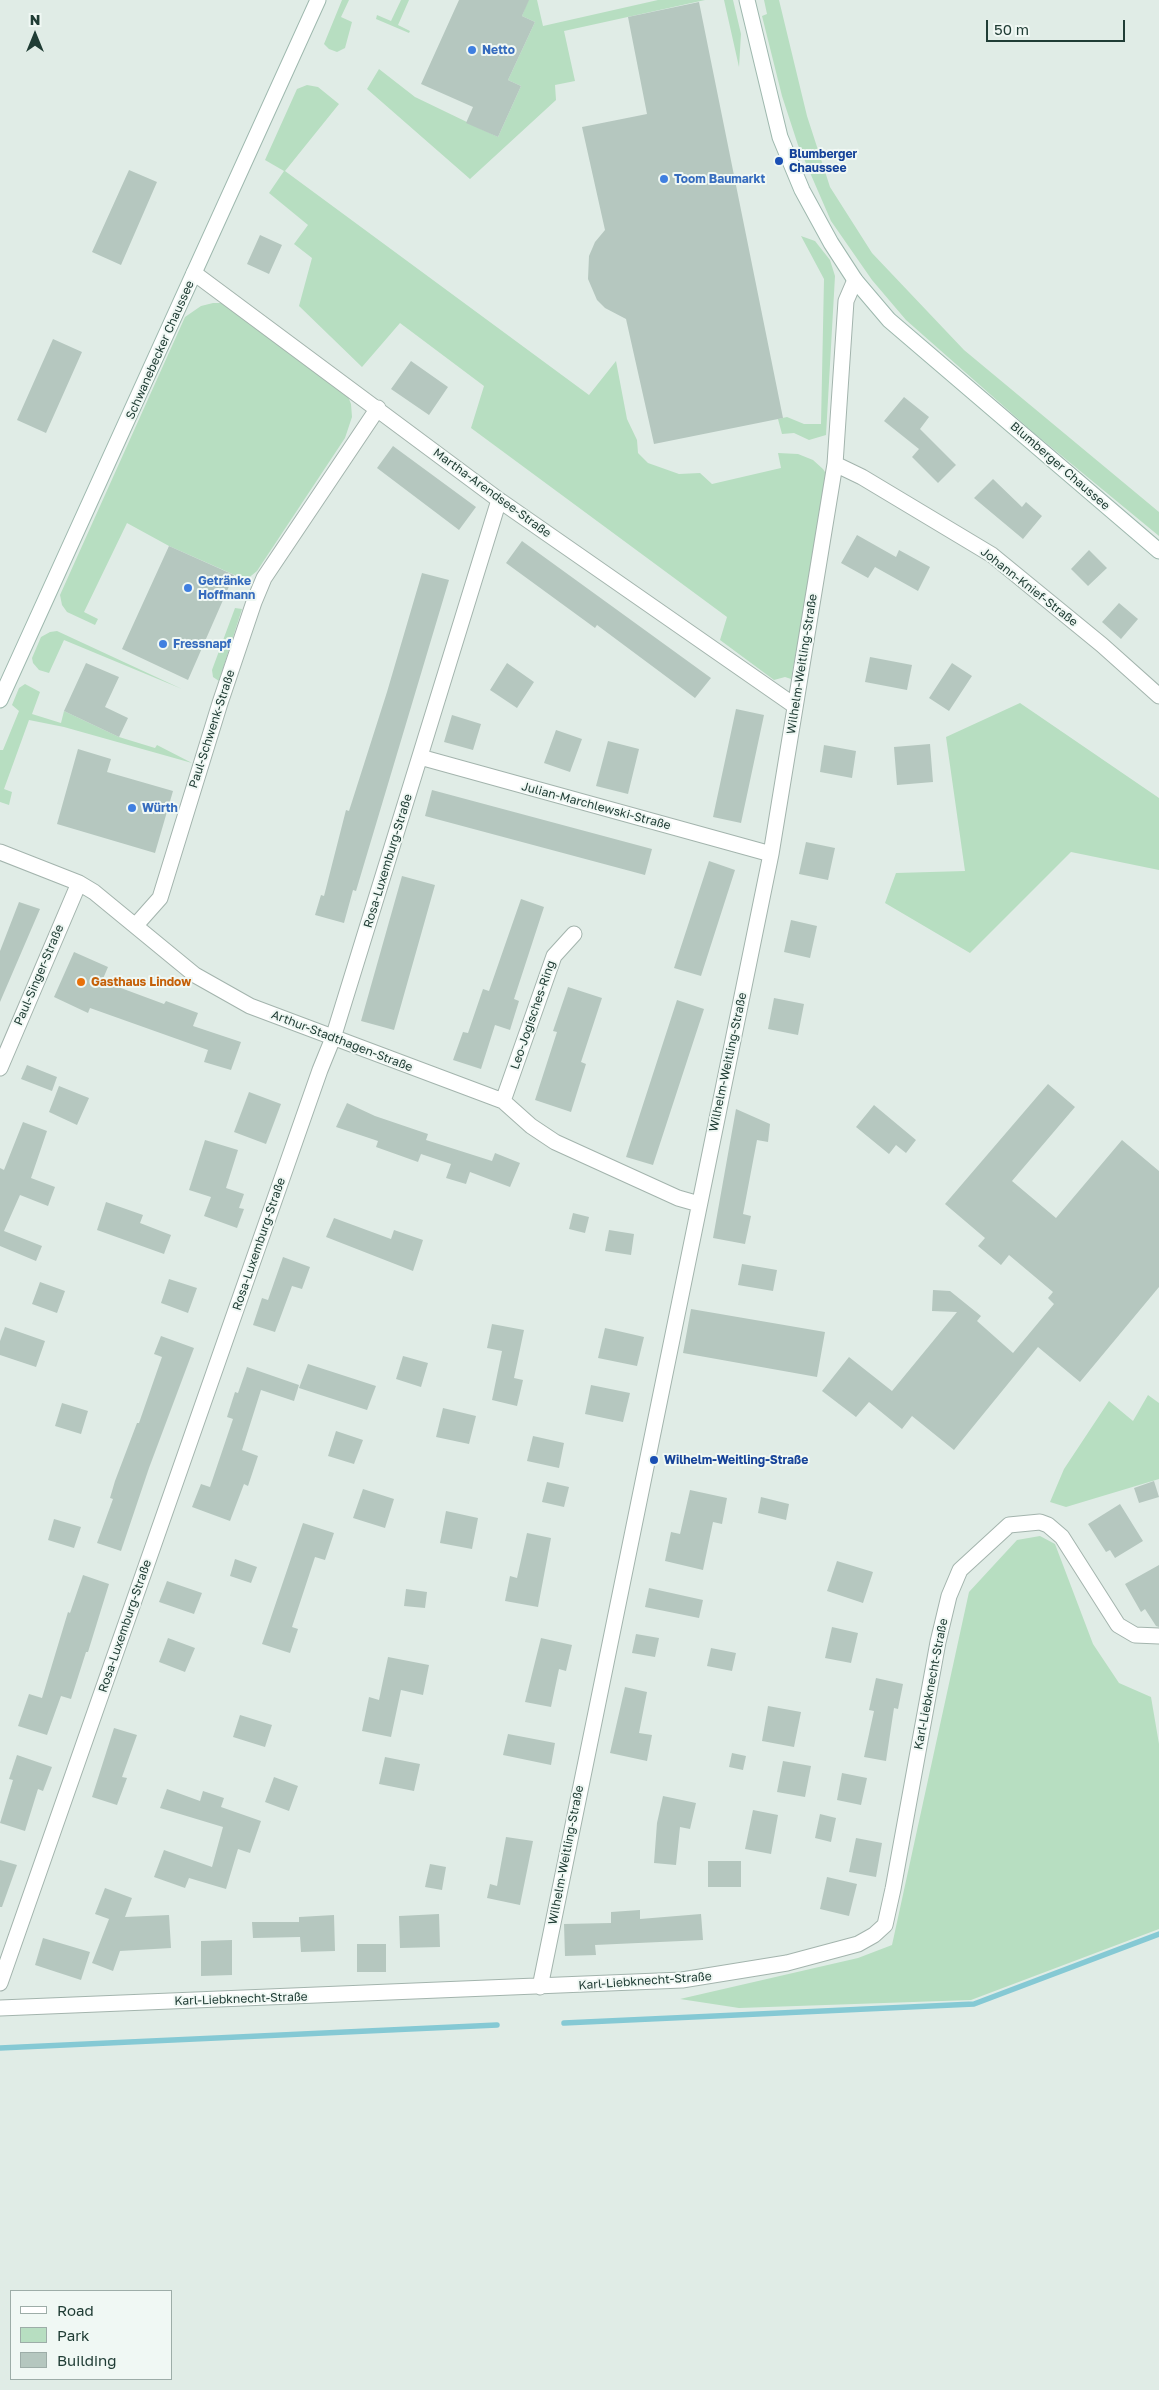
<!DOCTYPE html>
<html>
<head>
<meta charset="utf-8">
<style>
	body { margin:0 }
	#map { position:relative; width:1159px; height:2390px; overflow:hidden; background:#e0ece6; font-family:"Golos Text",sans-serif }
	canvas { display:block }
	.legend { position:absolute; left:10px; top:2290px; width:162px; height:90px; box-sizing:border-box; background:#f0f8f4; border:1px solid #9dada8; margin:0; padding:6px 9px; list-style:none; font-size:15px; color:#203d35 }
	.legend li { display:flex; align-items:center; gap:10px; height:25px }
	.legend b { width:25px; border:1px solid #9dada8 }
	.north { position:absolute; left:10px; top:10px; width:50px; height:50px; -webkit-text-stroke:4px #f0f8f4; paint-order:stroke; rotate:0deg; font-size:14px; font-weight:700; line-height:20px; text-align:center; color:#203d35 }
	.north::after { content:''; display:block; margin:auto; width:18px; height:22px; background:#203d35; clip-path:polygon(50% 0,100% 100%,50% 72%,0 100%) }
	.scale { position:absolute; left:986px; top:20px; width:139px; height:22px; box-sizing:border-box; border:2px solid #203d35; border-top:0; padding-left:6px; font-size:15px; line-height:18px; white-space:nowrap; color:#203d35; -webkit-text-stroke:4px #f0f8f4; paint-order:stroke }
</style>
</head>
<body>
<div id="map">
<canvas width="1159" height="2390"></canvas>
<ul class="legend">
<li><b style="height:6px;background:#fff"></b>Road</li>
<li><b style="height:14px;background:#b7dec1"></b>Park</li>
<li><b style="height:14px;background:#b5c7bf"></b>Building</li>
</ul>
<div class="north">N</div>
<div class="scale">50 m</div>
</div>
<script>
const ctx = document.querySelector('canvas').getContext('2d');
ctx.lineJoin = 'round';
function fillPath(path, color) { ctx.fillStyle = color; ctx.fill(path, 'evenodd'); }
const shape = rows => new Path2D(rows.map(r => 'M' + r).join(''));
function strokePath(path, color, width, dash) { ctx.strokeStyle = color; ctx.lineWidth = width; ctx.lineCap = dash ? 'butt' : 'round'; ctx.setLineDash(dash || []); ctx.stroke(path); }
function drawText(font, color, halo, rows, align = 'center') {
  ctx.font = font + ' "Golos Text",sans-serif'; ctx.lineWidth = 4; ctx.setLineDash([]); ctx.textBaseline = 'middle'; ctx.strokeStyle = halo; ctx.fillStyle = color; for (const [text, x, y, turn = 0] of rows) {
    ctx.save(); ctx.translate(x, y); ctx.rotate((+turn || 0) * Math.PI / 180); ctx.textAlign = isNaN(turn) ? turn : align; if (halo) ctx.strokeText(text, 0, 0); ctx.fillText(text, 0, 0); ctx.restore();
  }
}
fillPath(shape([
	[342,0,349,0,341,17,352,22,345,48,337,52,329,49,324,44],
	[401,0,409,0,398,25,410,31,409,33,376,19,377,15,391,21],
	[528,0,537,0,543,26,658,0,705,0,564,31,575,81,555,85,556,100,470,179,367,89,379,69,415,97,498,137,521,86,508,80,535,22,522,16],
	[724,0,733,0,741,34,739,67],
	[764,0,779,0,807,116,830,187,872,253,964,350,1159,512,1159,536,1034,433,906,320,872,280,831,221,798,145,782,96,762,16,767,14],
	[307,85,318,87,339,104,285,171,589,395,616,361,627,419,637,440,638,453,648,463,679,474,700,473,712,484,781,468,778,453,798,454,813,460,823,469,829,478,791,679,785,677,774,680,720,640,727,617,471,428,484,386,400,323,362,367,299,306,312,258,294,244,308,225,269,193,284,171,265,160,297,89],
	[801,236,815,241,830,260,835,276,826,435,809,440,794,433,782,434,778,419,787,417,804,424,821,424,824,279],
	[213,303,222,303,347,394,351,404,352,417,345,438,257,571,246,580,169,546,127,523,84,612,98,619,95,625,67,612,62,605,60,595,185,317,201,306],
	[235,608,242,609,219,681,213,677,212,670],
	[57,631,182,689,64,640,49,673,39,670,33,663,32,658,41,637,50,632],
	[25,684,40,692,32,714,61,723,64,711,119,737,155,748,157,745,192,763,64,727,29,720,4,789,12,792,9,805,0,802,0,750,3,750,19,711,12,705,19,688],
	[1020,703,1159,798,1159,870,1071,852,970,953,885,903,896,873,965,871,946,737],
	[1148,1395,1159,1403,1159,1479,1066,1507,1050,1502,1064,1469,1109,1401,1133,1421],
	[1040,1536,1055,1544,1093,1644,1119,1683,1151,1697,1159,1744,1159,1929,971,2000,739,2008,680,1999,858,1958,892,1945,969,1592,1017,1540]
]), '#b7dec1');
strokePath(shape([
	[564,2023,974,2004,1159,1934],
	[0,2048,497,2025]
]), '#85c9d4', 5.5);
fillPath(shape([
	[459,0,529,0,522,16,535,22,508,80,521,86,498,137,466,123,473,107,421,84],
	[699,2,783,418,654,444,626,319,605,308,597,300,588,279,589,256,595,242,605,230,582,127,647,114,628,17],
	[129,170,157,182,121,265,92,252],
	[260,235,282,245,269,274,247,264],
	[53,339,82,352,46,433,17,420],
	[411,361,448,387,429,415,391,389],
	[904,397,929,417,920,429,956,465,938,483,912,457,919,449,884,421],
	[393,446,476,507,459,530,377,468],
	[993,479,1022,507,1026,502,1042,516,1023,539,974,498],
	[857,535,896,557,899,550,930,567,918,591,875,567,868,578,841,563],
	[522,541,711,678,695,698,597,625,595,628,506,563],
	[169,546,234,575,188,680,122,649],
	[1089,550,1107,568,1088,586,1071,569],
	[422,573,449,580,356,891,353,890,344,923,315,915,321,895,324,896,346,810,349,811,387,692],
	[1119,603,1138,619,1121,639,1102,622],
	[870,657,912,665,907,690,865,682],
	[86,663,119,677,105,707,128,718,119,737,64,711],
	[507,663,534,682,517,708,490,690],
	[952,663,972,676,949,711,929,698],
	[736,709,764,715,741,823,713,817],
	[452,715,481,724,473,750,444,742],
	[556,730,582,739,570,772,544,763],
	[608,741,639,749,628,794,596,786],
	[930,744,933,782,897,785,894,747],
	[824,745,856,751,852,778,820,772],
	[78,749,111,759,107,772,173,791,155,853,57,824],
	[432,790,652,849,645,875,425,816],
	[806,842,835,848,828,880,799,874],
	[709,861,735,870,701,976,674,968],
	[402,876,435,885,394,1030,361,1021],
	[521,899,544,907,514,999,519,1001,510,1030,495,1025,481,1069,453,1060,463,1032,468,1033,483,989,489,991],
	[19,902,40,909,0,1002,0,951],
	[791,920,817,926,810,958,784,952],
	[74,952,108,967,102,981,164,1004,166,1001,198,1013,193,1026,241,1042,231,1070,204,1062,208,1050,90,1008,88,1013,54,997],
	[568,987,602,998,581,1062,586,1064,571,1112,535,1100,557,1032,553,1031],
	[774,998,804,1004,798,1035,768,1029],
	[677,1000,704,1009,653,1165,626,1157],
	[27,1065,57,1077,52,1091,21,1079],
	[1048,1084,1075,1107,1012,1181,1056,1218,1122,1140,1159,1171,1159,1287,1080,1382,1038,1347,954,1450,912,1416,902,1429,869,1402,856,1417,822,1391,849,1357,892,1391,957,1312,932,1311,933,1290,950,1291,981,1316,977,1321,1013,1353,1054,1304,1048,1298,1053,1292,1009,1255,1001,1265,978,1246,985,1238,945,1204],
	[59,1086,89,1098,77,1125,49,1112],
	[249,1092,281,1104,266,1144,234,1132],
	[347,1103,375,1116,428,1134,426,1140,492,1161,495,1153,520,1163,510,1187,470,1172,466,1184,446,1178,451,1164,421,1154,418,1162,376,1147,378,1141,336,1127],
	[874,1105,916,1140,906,1153,896,1145,889,1154,856,1127],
	[736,1109,770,1124,768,1142,757,1140,743,1214,751,1216,745,1244,713,1238],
	[23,1122,47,1131,31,1178,55,1187,48,1206,20,1195,4,1231,42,1246,36,1261,0,1246,0,1168,4,1170],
	[205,1140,238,1150,226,1188,244,1194,239,1208,244,1209,237,1228,204,1216,211,1197,189,1190],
	[106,1202,143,1215,140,1223,171,1235,164,1254,97,1230],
	[573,1213,589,1217,585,1233,569,1229],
	[334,1218,391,1239,394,1230,423,1240,413,1271,326,1237],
	[609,1230,634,1234,631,1255,605,1251],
	[283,1257,310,1267,302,1289,292,1286,275,1332,253,1325,262,1298,268,1300],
	[742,1264,777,1270,773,1291,738,1285],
	[169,1279,197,1288,188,1313,161,1303],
	[40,1282,65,1291,57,1313,32,1304],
	[691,1309,825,1332,817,1377,683,1353],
	[492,1324,524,1330,514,1378,523,1380,517,1406,492,1400,502,1351,487,1348],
	[5,1327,45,1341,36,1367,0,1355,0,1341],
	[605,1328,644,1337,637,1366,598,1358],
	[161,1336,194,1348,149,1468,121,1551,97,1543,113,1499,110,1498,115,1481,137,1423,139,1423,162,1357,154,1354],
	[403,1356,428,1363,421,1387,396,1379],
	[308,1364,376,1386,367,1410,299,1388],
	[247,1367,299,1385,294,1401,261,1390,242,1450,258,1456,248,1486,244,1484,230,1521,192,1507,201,1484,210,1487,233,1419,227,1417,235,1392,238,1393],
	[591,1385,630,1393,623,1422,585,1414],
	[62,1403,88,1411,81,1434,55,1426],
	[443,1408,476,1416,469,1444,436,1437],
	[336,1431,363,1440,354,1464,328,1456],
	[533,1436,564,1443,559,1468,527,1461],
	[1154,1481,1159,1497,1139,1503,1134,1488],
	[547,1482,569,1487,564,1507,542,1502],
	[363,1489,394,1499,385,1528,353,1518],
	[690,1490,727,1498,722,1524,713,1522,703,1570,665,1561,671,1532,680,1534],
	[761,1497,789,1504,786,1520,758,1513],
	[1120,1504,1143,1541,1115,1558,1110,1550,1106,1552,1088,1524],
	[446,1511,478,1518,472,1549,440,1543],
	[54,1519,81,1527,74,1548,48,1540],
	[303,1523,334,1533,325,1560,315,1557,292,1627,298,1629,290,1653,262,1644],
	[527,1533,551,1538,538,1607,505,1601,510,1576,517,1578],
	[235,1559,257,1567,251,1583,230,1576],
	[837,1561,873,1572,863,1603,827,1591],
	[1159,1565,1159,1627,1156,1626,1145,1609,1141,1612,1125,1584],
	[83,1575,109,1584,88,1652,86,1652,71,1699,61,1696,47,1735,18,1726,29,1694,42,1698,68,1612,70,1613],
	[167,1581,202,1593,194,1614,159,1602],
	[649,1588,703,1600,699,1618,645,1607],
	[406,1589,427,1592,425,1608,404,1606],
	[832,1627,858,1633,851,1663,825,1658],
	[636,1634,659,1638,655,1657,632,1653],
	[168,1638,195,1648,185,1672,159,1662],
	[541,1638,572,1645,566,1671,559,1669,551,1707,525,1702],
	[711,1648,736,1653,732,1671,707,1666],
	[388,1657,429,1665,423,1695,401,1690,391,1737,362,1731,369,1697,379,1700],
	[876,1678,903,1684,898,1709,894,1708,886,1761,864,1757,874,1711,869,1710],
	[625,1687,647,1692,639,1733,652,1735,647,1761,610,1753],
	[768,1706,801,1712,794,1747,762,1741],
	[240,1715,272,1725,265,1747,233,1737],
	[114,1728,137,1735,122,1777,127,1778,117,1805,92,1797],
	[508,1734,555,1743,551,1765,503,1755],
	[732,1753,746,1756,743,1770,729,1767],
	[17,1755,52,1767,43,1791,38,1789,25,1831,0,1823,13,1780,9,1779],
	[385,1757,420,1764,414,1791,379,1784],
	[783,1761,811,1766,805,1797,777,1792],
	[842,1773,867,1778,861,1805,837,1800],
	[274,1777,298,1786,289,1811,265,1802],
	[167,1789,200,1801,203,1791,224,1798,221,1807,261,1821,250,1853,238,1849,226,1889,189,1878,185,1888,154,1877,164,1850,212,1867,223,1827,160,1808],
	[663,1796,696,1803,690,1829,680,1827,676,1865,654,1863,657,1823],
	[753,1810,778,1815,771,1854,745,1849],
	[820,1814,836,1818,831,1842,815,1838],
	[506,1837,533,1841,520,1905,487,1898,490,1884,497,1886],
	[856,1838,882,1843,876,1877,849,1872],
	[0,1860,17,1865,2,1907,0,1907],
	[708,1861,741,1861,741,1887,708,1887],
	[430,1864,446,1867,442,1890,425,1887],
	[827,1877,857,1884,849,1916,820,1909],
	[105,1888,132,1898,125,1917,169,1915,171,1948,120,1951,113,1971,92,1963,109,1919,95,1914],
	[640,1910,640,1919,701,1914,703,1940,595,1945,596,1955,565,1956,564,1924,611,1923,611,1912],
	[439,1914,440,1947,400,1948,399,1916],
	[334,1915,335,1951,301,1952,300,1937,253,1938,252,1922,299,1922,299,1917],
	[43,1938,90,1952,81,1980,35,1965],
	[232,1940,232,1975,201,1976,201,1941],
	[357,1944,386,1944,386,1972,357,1972]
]), '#b5c7bf');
const street = shape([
	[194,273,499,500,795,706],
	[835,464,862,477,992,555,1102,645,1159,696],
	[420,757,771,854],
	[0,852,79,883,94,892,195,975,250,1006,503,1101,531,1126,555,1142,678,1198,699,1204],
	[136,925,160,898,220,703,254,602,264,578,378,408],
	[0,1068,79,883],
	[503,1101,554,956,574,934],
	[0,1983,320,1070,333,1038,499,500],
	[540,1987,771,854,835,464,846,301,855,280],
	[0,2008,682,1980,787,1963,858,1944,874,1935,885,1925,893,1889,938,1642,949,1596,960,1570,1009,1525,1040,1522,1048,1525,1062,1537,1118,1625,1135,1635,1159,1636]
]);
const secondary = shape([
	[747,0,780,137,802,190,831,243,855,280,889,320,1159,551],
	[0,700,318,0]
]);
strokePath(street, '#a3b4ad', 17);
strokePath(secondary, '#9eb8ae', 17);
strokePath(street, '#fff', 15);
strokePath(secondary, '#fff', 15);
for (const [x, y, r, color] of [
	[472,50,5,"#3f7fe0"],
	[779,161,5,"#1a4fb4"],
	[664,179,5,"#3f7fe0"],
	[188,588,5,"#3f7fe0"],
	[163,644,5,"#3f7fe0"],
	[132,808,5,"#3f7fe0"],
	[81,982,5,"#e8710a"],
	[654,1460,5,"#1a4fb4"]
]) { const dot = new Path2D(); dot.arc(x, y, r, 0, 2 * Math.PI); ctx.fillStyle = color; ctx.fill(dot); strokePath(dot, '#f0f8f4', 2); }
drawText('bold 12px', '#366cbe', '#f0f8f4', [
	["Netto",482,50],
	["Toom Baumarkt",674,179],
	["Getränke",198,581],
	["Hoffmann",198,595],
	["Fressnapf",173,644],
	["Würth",142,808]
], 'left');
drawText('bold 12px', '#164399', '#f0f8f4', [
	["Blumberger",789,154],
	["Chaussee",789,168],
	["Wilhelm-Weitling-Straße",664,1460]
], 'left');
drawText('12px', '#203d35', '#f0f8f4', [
	["Schwanebecker Chaussee",160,350,-66],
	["Blumberger Chaussee",1060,466,41],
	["Martha-Arendsee-Straße",492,493,36],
	["Johann-Knief-Straße",1029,587,38],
	["Wilhelm-Weitling-Straße",802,664,-81],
	["Paul-Schwenk-Straße",212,729,-72],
	["Julian-Marchlewski-Straße",596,806,15],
	["Rosa-Luxemburg-Straße",388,861,-73],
	["Paul-Singer-Straße",39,975,-67],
	["Leo-Jogisches-Ring",533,1015,-71],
	["Arthur-Stadthagen-Straße",342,1041,21],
	["Wilhelm-Weitling-Straße",728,1062,-78],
	["Rosa-Luxemburg-Straße",259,1244,-71],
	["Rosa-Luxemburg-Straße",125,1626,-71],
	["Karl-Liebknecht-Straße",931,1684,-79],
	["Wilhelm-Weitling-Straße",566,1855,-79],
	["Karl-Liebknecht-Straße",645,1981,-4],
	["Karl-Liebknecht-Straße",241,1999,-2]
]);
drawText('bold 12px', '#c56008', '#f0f8f4', [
	["Gasthaus Lindow",91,982]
], 'left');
</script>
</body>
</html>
